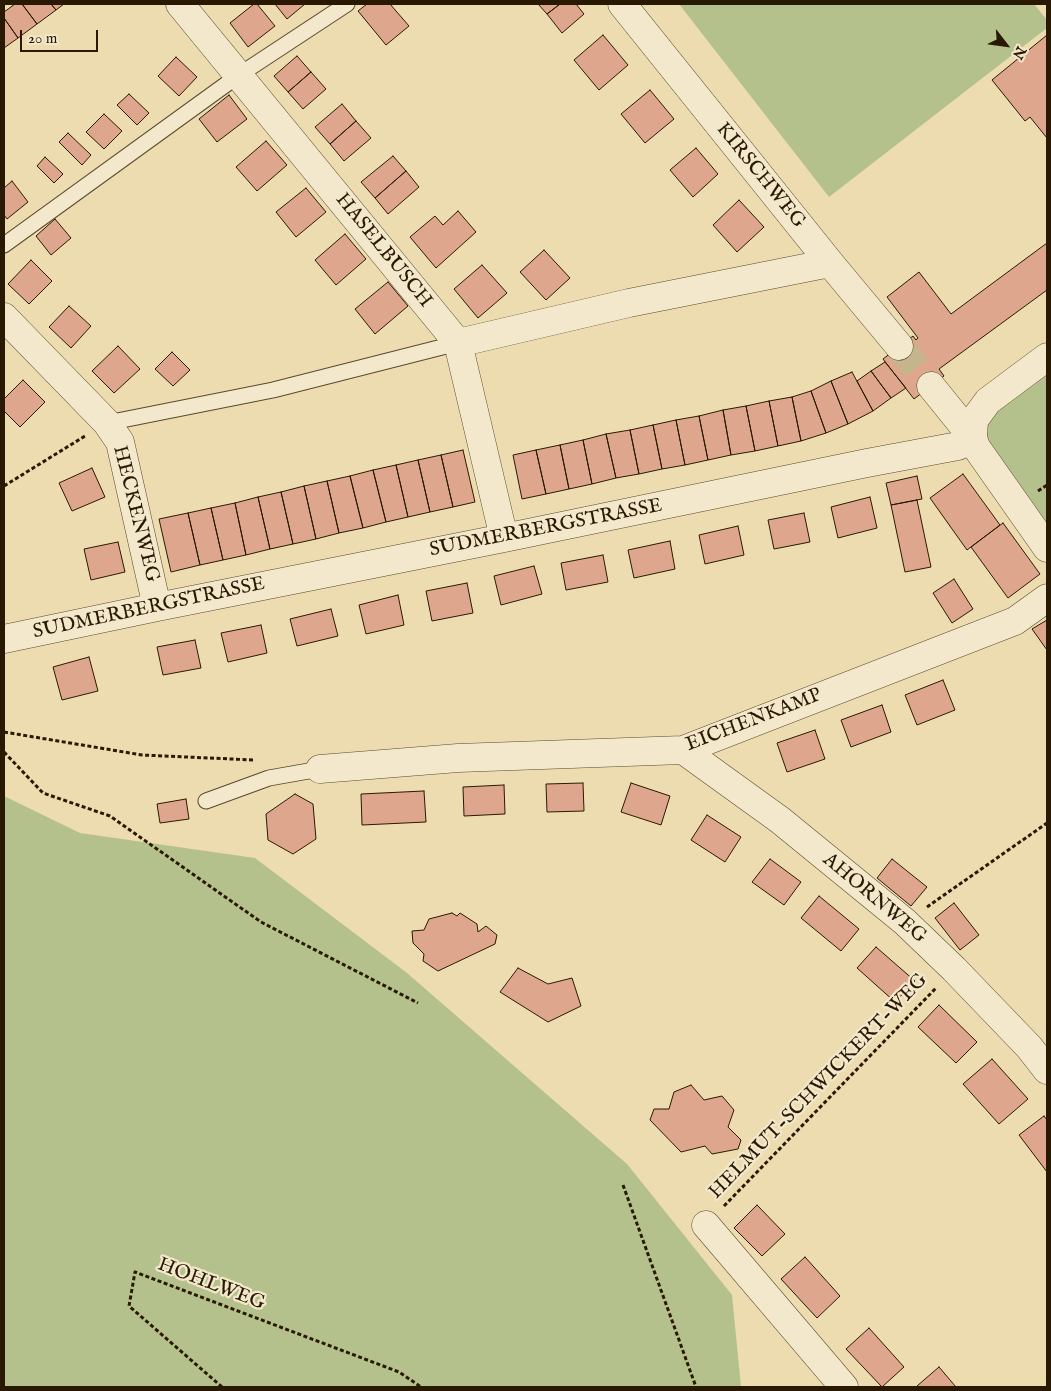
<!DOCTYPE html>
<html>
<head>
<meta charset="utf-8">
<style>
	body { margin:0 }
	#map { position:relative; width:1051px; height:1391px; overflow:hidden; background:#ecdcaf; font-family:"IM FELL English",serif }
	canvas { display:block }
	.frame { position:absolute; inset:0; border:5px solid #291903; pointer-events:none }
	.north { position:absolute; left:981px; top:20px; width:50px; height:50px; -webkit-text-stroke:4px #f3e8cb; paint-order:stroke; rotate:120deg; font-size:14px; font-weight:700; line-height:20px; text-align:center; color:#291903 }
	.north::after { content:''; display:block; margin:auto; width:18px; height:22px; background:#291903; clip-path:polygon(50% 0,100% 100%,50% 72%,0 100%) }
	.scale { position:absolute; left:20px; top:30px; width:78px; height:22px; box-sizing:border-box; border:2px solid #291903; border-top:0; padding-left:6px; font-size:15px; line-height:18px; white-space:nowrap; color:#291903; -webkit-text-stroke:4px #f3e8cb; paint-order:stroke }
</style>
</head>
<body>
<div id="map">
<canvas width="1051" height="1391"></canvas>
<div class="frame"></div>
<div class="north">N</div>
<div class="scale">20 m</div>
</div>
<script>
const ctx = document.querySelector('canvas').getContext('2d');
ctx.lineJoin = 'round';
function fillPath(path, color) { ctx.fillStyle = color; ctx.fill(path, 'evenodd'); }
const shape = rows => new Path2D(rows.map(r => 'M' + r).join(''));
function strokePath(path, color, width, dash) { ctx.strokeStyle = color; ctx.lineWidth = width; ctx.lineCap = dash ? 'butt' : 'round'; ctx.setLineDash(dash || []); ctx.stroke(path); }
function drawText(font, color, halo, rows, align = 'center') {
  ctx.font = font + ' "IM FELL English",serif'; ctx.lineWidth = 4.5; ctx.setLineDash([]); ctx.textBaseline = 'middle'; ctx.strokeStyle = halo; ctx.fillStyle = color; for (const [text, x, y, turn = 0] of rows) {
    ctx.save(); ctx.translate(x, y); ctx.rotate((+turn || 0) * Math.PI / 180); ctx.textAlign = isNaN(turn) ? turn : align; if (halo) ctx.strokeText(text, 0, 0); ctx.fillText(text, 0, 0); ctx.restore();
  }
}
fillPath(shape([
	[679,4,1034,4,1047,20,1047,28,829,197],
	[1047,373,1047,532,972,427],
	[4,796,80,833,255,858,407,973,627,1164,732,1295,741,1387,4,1387]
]), '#b5c18c');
const building = shape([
	[15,4,22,4,37,24,18,38,4,18,4,12,15,4],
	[22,4,51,4,56,10,37,24,22,4],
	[51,4,64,4,56,10,51,4],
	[254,4,257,4,275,26,248,47,230,23,254,4],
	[275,4,305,4,287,19,275,4],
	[367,4,390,4,409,26,386,45,358,11,367,4],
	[538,4,560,4,547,14,538,4],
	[560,4,576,4,584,14,562,33,547,14,560,4],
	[4,18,18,38,4,48,4,18],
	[603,35,628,65,599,90,574,60,603,35],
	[1047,35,1047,138,1030,117,1025,121,992,80,1047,35],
	[297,56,311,72,288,92,274,76,297,56],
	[176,57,197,77,179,96,158,76,176,57],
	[311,72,326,89,303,109,288,92,311,72],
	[650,90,674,119,645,143,621,114,650,90],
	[129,94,149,113,137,125,117,105,129,94],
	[229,95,247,119,217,142,199,119,229,95],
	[342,104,356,121,330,144,315,127,342,104],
	[104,114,122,131,104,149,86,132,104,114],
	[356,121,371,138,344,161,330,144,356,121],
	[68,133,91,155,82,165,59,142,68,133],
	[266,141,287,165,257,191,236,167,266,141],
	[696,148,718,174,693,197,670,170,696,148],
	[393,156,406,171,375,198,361,182,393,156],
	[45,157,63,174,54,183,37,166,45,157],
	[406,171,419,187,388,214,375,198,406,171],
	[12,181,28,202,7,219,4,215,4,188,12,181],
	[306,188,326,212,296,237,276,212,306,188],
	[739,200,764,227,737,252,713,225,739,200],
	[458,211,476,232,436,268,410,237,435,216,443,225,458,211],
	[55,219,71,238,51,255,36,236,55,219],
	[345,234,366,259,336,285,315,260,345,234],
	[1047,243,1047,290,939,369,944,376,914,399,883,359,913,336,916,340,918,338,887,297,919,272,951,314,1047,243],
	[544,250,570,278,546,300,520,272,544,250],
	[31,260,52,281,29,304,8,284,31,260],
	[482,265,507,293,478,318,454,289,482,265],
	[388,282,408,306,375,334,355,309,388,282],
	[69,306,91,326,71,348,49,327,69,306],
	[118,346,140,369,114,393,92,371,118,346],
	[172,352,190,370,173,386,155,369,172,352],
	[885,362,906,388,891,398,871,371,885,362],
	[871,371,891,398,873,411,857,381,871,371],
	[852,372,873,411,848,424,831,381,852,372],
	[23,380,45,402,20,427,4,411,4,399,23,380],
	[831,381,848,424,826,433,811,391,831,381],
	[811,391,826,433,801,441,792,397,811,391],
	[792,397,801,441,778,446,769,401,792,397],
	[769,401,778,446,755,451,746,406,769,401],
	[746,406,755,451,731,455,723,410,746,406],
	[723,410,731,455,708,460,699,416,723,410],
	[699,416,708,460,685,465,676,420,699,416],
	[676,420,685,465,662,469,653,425,676,420],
	[653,425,662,469,639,474,630,430,653,425],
	[630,430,639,474,616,478,606,434,630,430],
	[606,434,616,478,592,484,583,440,606,434],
	[583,440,592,484,569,489,560,445,583,440],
	[560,445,569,489,546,494,536,450,560,445],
	[463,450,475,502,453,507,441,455,463,450],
	[536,450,546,494,522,499,513,455,536,450],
	[441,455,453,507,430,512,418,460,441,455],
	[418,460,430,512,408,517,396,465,418,460],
	[396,465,408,517,386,522,373,470,396,465],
	[92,468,105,497,72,511,59,483,92,468],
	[373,470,386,522,363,528,350,476,373,470],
	[963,474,1000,525,967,550,930,498,963,474],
	[350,476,363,528,339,533,327,481,350,476],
	[917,476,922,499,891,505,886,483,917,476],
	[327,481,339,533,316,539,304,486,327,481],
	[304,486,316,539,293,544,281,492,304,486],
	[281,492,293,544,270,549,258,497,281,492],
	[258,497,270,549,246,555,235,503,258,497],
	[870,497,877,528,838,538,831,507,870,497],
	[917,500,931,567,905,572,891,505,917,500],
	[235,503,246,555,223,560,211,508,235,503],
	[211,508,223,560,200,565,188,513,211,508],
	[188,513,200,565,171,572,159,519,188,513],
	[804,513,810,542,774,549,768,520,804,513],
	[1003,523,1040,574,1008,598,971,547,1003,523],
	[738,526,744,555,705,564,699,535,738,526],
	[670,541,675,569,634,578,628,550,670,541],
	[118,542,125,572,91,580,84,549,118,542],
	[603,555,608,582,566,590,561,563,603,555],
	[534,566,542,594,501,605,494,576,534,566],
	[954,579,973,609,952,623,933,593,954,579],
	[467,583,473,613,432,621,426,591,467,583],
	[398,595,404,625,366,634,359,605,398,595],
	[331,609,338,636,297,646,290,619,331,609],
	[1047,620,1047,650,1032,629,1047,620],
	[261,625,267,653,228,662,221,633,261,625],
	[195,640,201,668,163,675,157,647,195,640],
	[89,657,98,691,62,700,53,667,89,657],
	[943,680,955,710,917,725,905,695,943,680],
	[882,705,891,732,851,747,841,720,882,705],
	[815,730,825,759,787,772,777,743,815,730],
	[583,783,584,811,547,812,546,784,583,783],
	[631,783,670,796,661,825,621,812,631,783],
	[504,785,505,814,464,816,463,787,504,785],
	[424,791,426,822,362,825,361,794,424,791],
	[295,794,313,804,316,839,293,854,268,840,266,814,295,794],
	[186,799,189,819,160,823,157,804,186,799],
	[707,815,741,837,725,862,691,840,707,815],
	[770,859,801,882,784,905,752,882,770,859],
	[892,859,927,887,911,906,877,878,892,859],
	[819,896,859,929,841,951,801,918,819,896],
	[954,903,979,935,960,950,935,918,954,903],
	[452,913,457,916,460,913,477,924,478,932,486,926,497,935,495,944,438,971,423,961,424,954,413,943,412,931,424,930,429,919,452,913],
	[876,947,915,981,895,1002,857,968,876,947],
	[518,968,548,984,572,978,581,1006,548,1022,500,992,518,968],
	[939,1005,977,1042,956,1063,918,1027,939,1005],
	[992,1059,1028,1099,999,1124,963,1084,992,1059],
	[691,1085,704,1100,722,1096,734,1110,728,1127,741,1140,738,1149,712,1154,705,1146,681,1152,650,1120,654,1109,669,1109,674,1092,691,1085],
	[1044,1116,1047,1120,1047,1172,1019,1135,1044,1116],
	[757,1205,785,1234,762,1256,734,1228,757,1205],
	[805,1257,840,1296,817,1318,781,1279,805,1257],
	[869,1328,904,1367,882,1387,846,1349,869,1328],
	[939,1367,956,1387,918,1387,917,1386,939,1367]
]);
fillPath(building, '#dea68d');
strokePath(building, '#291903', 1);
strokePath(shape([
	[899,346,931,386]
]), '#c5b58d', 28, [28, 14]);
const lane = shape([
	[4,245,239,75,347,4],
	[107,423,273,390,458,343],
	[206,801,269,778,320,769]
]);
const street = shape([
	[180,4,458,343,504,538],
	[622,4,830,263,899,346],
	[4,317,107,423,120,442,157,607],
	[458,343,629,303,830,263],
	[931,386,973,438,976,447,1047,548],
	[973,438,974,420,988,401,1047,357],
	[4,639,157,607,504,538,867,463,958,446,973,438],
	[683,750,780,820,905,922,954,969,1029,1047,1047,1070],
	[320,769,458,758,683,750,1015,621,1047,598],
	[706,1225,844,1387]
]);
strokePath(lane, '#5a4a2e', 17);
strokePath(street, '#5a4a2e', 29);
strokePath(shape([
	[4,486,85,436],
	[1038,491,1047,485],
	[4,732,142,755,254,760],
	[4,752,43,793,110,816,261,922,418,1003],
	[927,907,1047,823],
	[623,1185,696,1387],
	[724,1206,936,988],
	[222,1387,129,1306,135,1272,399,1372,421,1387]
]), '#291903', 3, [4, 2.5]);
strokePath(lane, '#f3e8cb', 15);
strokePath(street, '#f3e8cb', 28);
drawText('20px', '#291903', '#f3e8cb', [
	["KIRSCHWEG",760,176,51],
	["HASELBUSCH",383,251,51],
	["HECKENWEG",135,514,76],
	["SUDMERBERGSTRASSE",546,529,-11],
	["SUDMERBERGSTRASSE",149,609,-12],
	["EICHENKAMP",754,721,-21],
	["AHORNWEG",874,899,40],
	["HELMUT-SCHWICKERT-WEG",819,1087,-46],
	["HOHLWEG",211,1285,21]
]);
</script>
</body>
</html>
